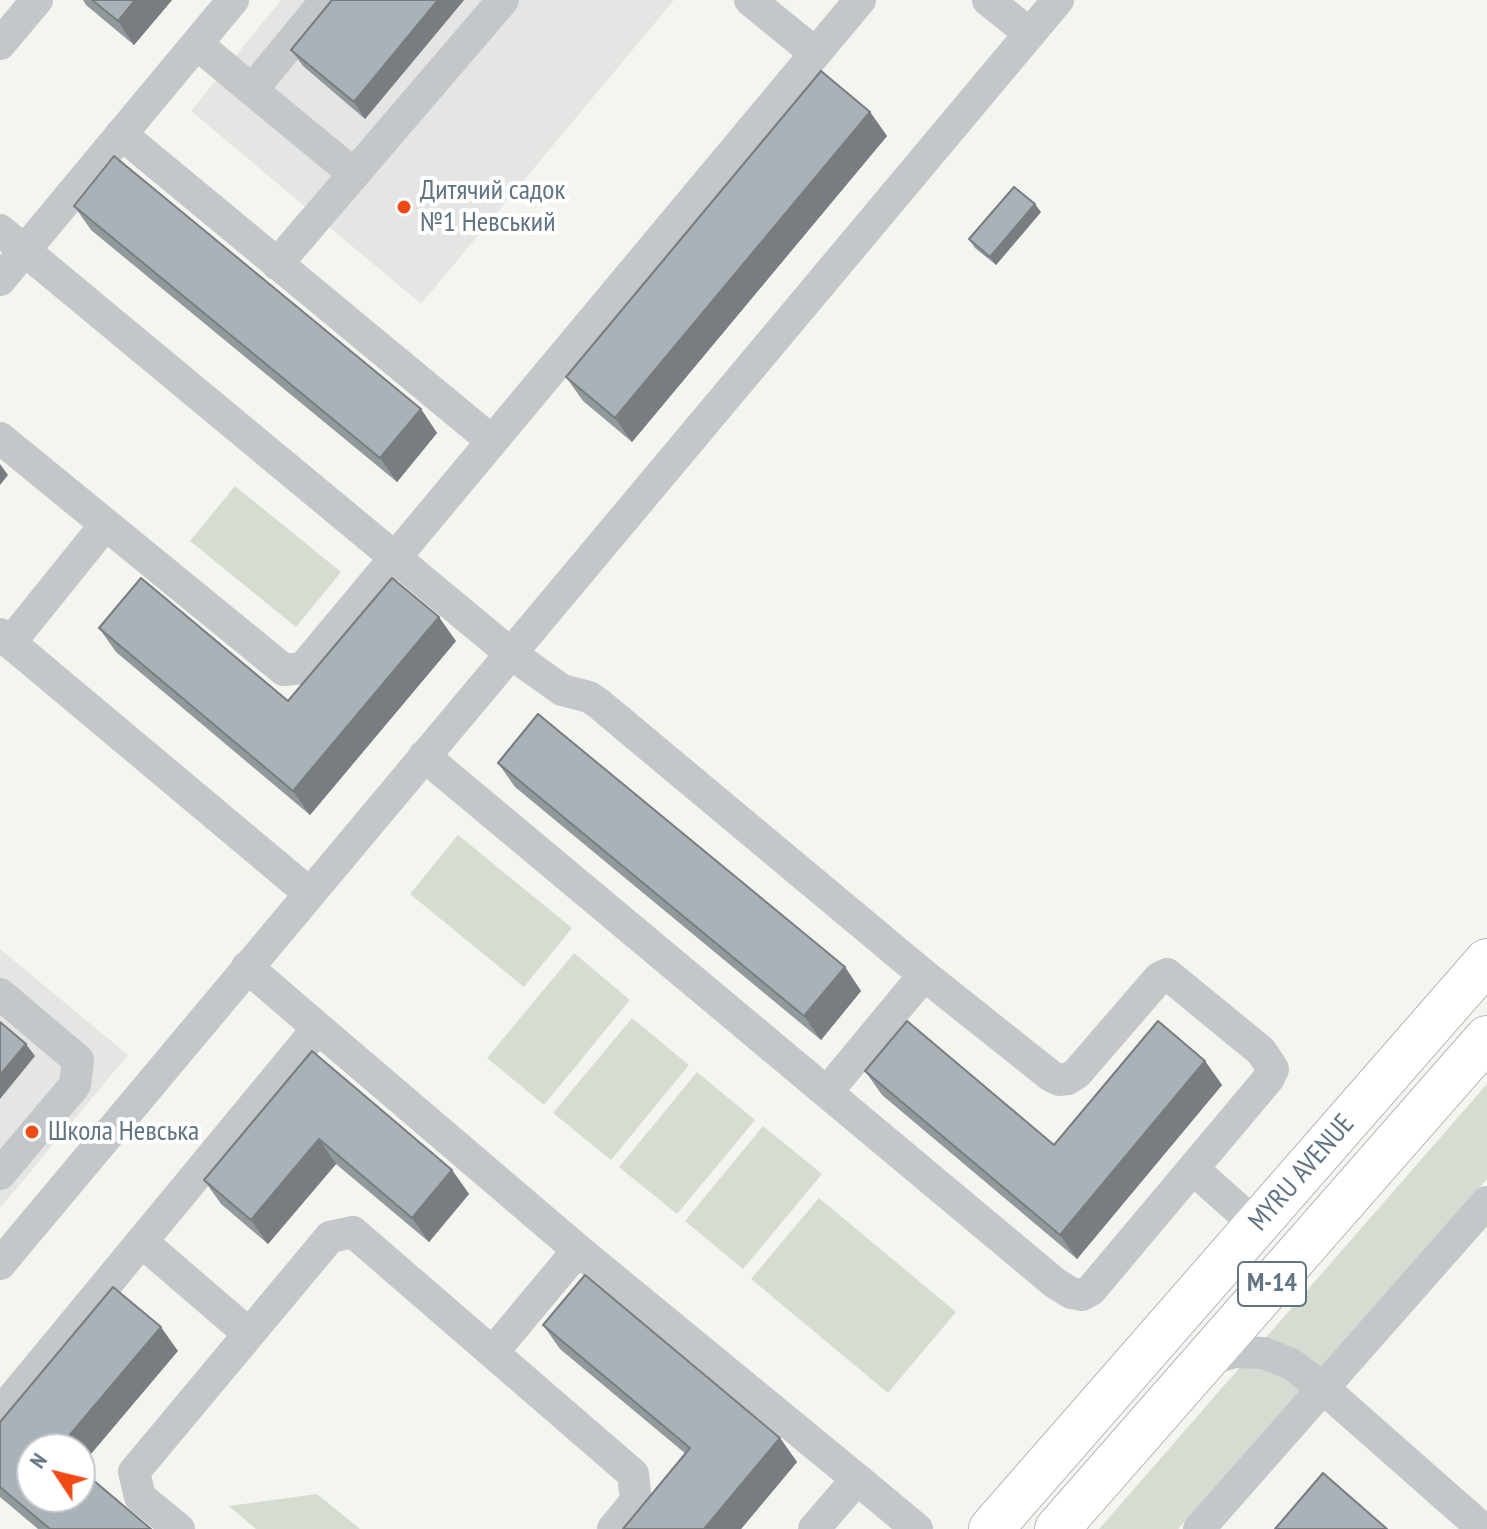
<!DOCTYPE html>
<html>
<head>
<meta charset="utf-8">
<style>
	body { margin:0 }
	#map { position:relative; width:1487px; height:1529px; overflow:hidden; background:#f5f5f0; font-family:"PT Sans Narrow",sans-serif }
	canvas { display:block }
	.north { position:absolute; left:16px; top:1433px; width:80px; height:80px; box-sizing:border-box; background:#fff; border:2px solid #c0c7cd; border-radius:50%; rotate:305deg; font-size:22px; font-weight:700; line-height:32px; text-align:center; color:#617483 }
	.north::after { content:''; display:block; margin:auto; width:28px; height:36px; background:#ef4916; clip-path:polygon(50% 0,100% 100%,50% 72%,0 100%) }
</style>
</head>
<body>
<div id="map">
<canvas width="1487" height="1529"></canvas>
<div class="north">N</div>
</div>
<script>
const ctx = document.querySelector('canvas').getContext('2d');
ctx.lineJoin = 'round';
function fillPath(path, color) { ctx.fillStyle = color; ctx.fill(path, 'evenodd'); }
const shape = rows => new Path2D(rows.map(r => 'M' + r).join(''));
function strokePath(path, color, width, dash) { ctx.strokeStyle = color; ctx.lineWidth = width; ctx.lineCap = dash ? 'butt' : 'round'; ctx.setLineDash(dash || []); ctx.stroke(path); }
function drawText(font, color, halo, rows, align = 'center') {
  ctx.font = font + ' "PT Sans Narrow",sans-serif'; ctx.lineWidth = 8; ctx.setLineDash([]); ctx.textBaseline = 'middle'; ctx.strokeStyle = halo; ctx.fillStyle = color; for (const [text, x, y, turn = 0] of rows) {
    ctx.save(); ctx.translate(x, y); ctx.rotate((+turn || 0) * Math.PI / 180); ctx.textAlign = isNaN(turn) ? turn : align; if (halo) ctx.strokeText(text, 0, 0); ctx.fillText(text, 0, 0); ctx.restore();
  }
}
fillPath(shape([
	[281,0,674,0,421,304,191,111],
	[0,949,128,1055,0,1208]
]), '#e5e6e3');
fillPath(shape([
	[235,486,341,572,296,627,190,541],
	[458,835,572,928,524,987,410,894],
	[574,953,630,1000,544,1105,487,1058],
	[632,1018,689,1065,611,1160,553,1113],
	[697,1072,755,1120,677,1214,619,1167],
	[1487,1084,1487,1179,1178,1529,1099,1529],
	[763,1126,822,1174,743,1269,685,1221],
	[819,1198,956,1312,888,1393,751,1279],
	[317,1494,360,1529,256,1529,229,1506]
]), '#d5dcd1');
const highway = shape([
	[991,1529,1487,961],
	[1057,1529,1487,1038]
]);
strokePath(highway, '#b5b9bc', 46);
strokePath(shape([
	[750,0,815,53],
	[988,0,1030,34],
	[0,44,37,0],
	[197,44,252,90,326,0],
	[252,90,354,174],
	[121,134,492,441],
	[0,230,510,653,562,690,589,697,598,703,924,975,1051,1076,1059,1080,1068,1079,1077,1073,1159,978,1167,974,1261,1051,1273,1069,1269,1078,1091,1290,1082,1295,1071,1293,1055,1283,424,756],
	[277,264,503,0],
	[0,280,233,0],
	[0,438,284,670,303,668,860,0],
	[0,634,309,893],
	[10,643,105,525],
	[247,967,318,1028],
	[0,994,78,1060,75,1085,0,1174],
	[827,1092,924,975],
	[1193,1169,1256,1225],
	[142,1242,249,1334],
	[0,1264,1058,0],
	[493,1352,578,1250],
	[1205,1361,1235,1352,1264,1353,1291,1364,1323,1388,1483,1529],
	[0,1413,318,1028,578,1250,857,1479,814,1529],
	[857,1479,917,1529],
	[179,1529,140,1497,134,1472,330,1237,353,1232,633,1474,636,1501,613,1529],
	[1199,1529,1487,1202]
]), '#c3c7ca', 32);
strokePath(highway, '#fff', 44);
fillPath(shape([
	[83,0,172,0,134,45,86,5],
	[332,0,464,0,365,119,303,66,291,50],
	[870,112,887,136,632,442,583,401,566,377],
	[74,206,421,409,437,433,397,482,91,230],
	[1041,212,996,265,975,248,969,239],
	[99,628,288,701,456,641,310,815,116,652],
	[498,763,845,967,861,991,821,1040,515,787],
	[312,1051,452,1170,469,1194,429,1242,336,1164,268,1244,221,1204,204,1180],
	[1205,1061,1222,1085,1077,1259,882,1095,865,1071,1054,1145],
	[543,1325,780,1438,797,1462,741,1529,623,1529,686,1454,560,1349],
	[178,1351,32,1449,151,1529,38,1529,0,1497,0,1422]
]), '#92999d');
fillPath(shape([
	[135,0,172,0,134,45,118,21],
	[438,0,464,0,365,119,354,102],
	[870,112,887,136,632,442,615,418],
	[1035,204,1041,212,996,265,990,257],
	[421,409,437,433,397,482,380,458],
	[0,464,8,475,0,485],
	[439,617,456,641,310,815,293,791],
	[845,967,861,991,821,1040,804,1016],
	[26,1044,35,1056,0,1099,0,1075],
	[1205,1061,1222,1085,1077,1259,1060,1235],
	[319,1139,336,1164,268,1244,251,1220],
	[452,1170,469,1194,429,1242,412,1218],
	[161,1327,178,1351,80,1467,80,1449,58,1449],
	[780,1438,797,1462,741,1529,704,1529]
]), '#777d80');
const building = shape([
	[92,0,135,0,118,21,92,0],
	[332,0,438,0,354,102,291,50,332,0],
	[821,71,870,112,615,418,566,377,821,71],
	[114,156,421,409,380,458,74,206,114,156],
	[1014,187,1035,204,990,257,969,239,1014,187],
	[141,578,288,701,392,578,439,617,293,791,99,628,141,578],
	[538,714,845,967,804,1016,498,763,538,714],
	[907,1021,1054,1145,1158,1021,1205,1061,1060,1235,865,1071,907,1021],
	[0,1022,26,1044,0,1075,0,1022],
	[312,1051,452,1170,412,1218,319,1139,251,1220,204,1180,312,1051],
	[585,1275,780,1438,704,1529,623,1529,690,1448,543,1325,585,1275],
	[113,1287,161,1327,58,1449,32,1449,32,1497,80,1497,80,1469,151,1529,50,1529,0,1487,0,1422,113,1287],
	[1323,1473,1387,1529,1275,1529,1323,1473]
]);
fillPath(building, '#aab2b7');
strokePath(building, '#777d80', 2);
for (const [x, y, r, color] of [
	[404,207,8,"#ef4916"],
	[32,1132,8,"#ef4916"]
]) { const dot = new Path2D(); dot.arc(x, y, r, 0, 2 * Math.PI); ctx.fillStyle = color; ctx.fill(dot); strokePath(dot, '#fff', 3); }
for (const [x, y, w] of [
	[1272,1284,68]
]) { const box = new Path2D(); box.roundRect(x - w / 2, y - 22, w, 44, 6); ctx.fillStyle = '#fff'; ctx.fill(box); strokePath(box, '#617483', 2); }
drawText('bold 26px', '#617483', null, [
	["М-14",1272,1284]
]);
drawText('28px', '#617483', '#fff', [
	["Дитячий садок",420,191],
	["№1 Невський",420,223],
	["Школа Невська",48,1132]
], 'left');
drawText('28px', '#617483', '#fff', [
	["MYRU AVENUE",1302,1173,-49]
]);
</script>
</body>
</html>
